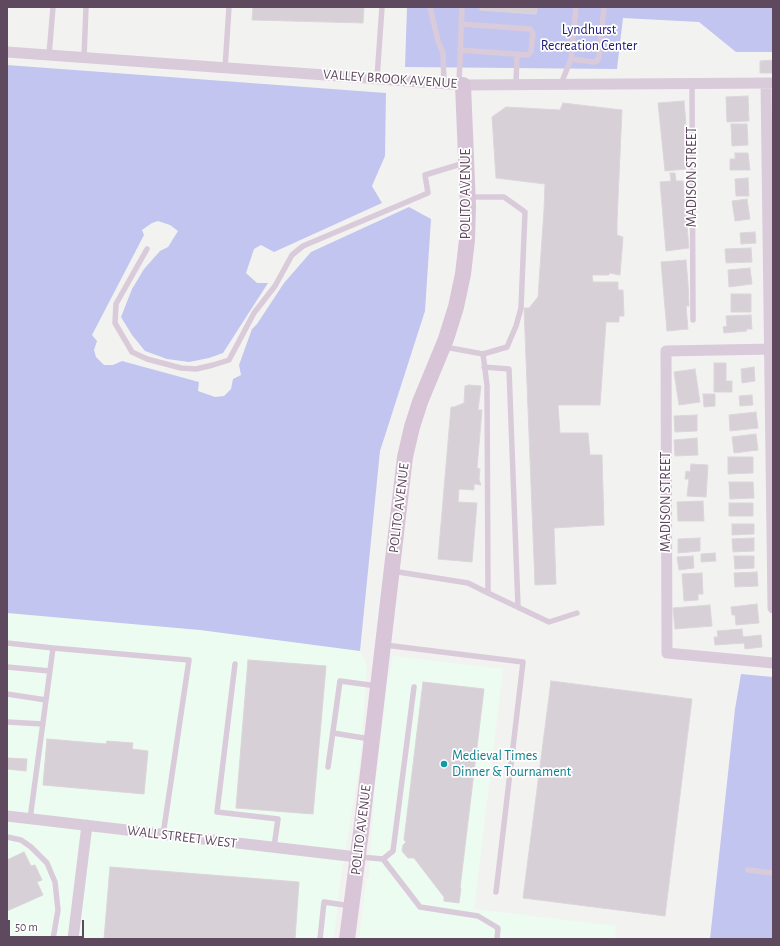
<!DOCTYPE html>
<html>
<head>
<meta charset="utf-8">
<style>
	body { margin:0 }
	#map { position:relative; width:780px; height:946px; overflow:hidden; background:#f2f3f1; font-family:"Alegreya Sans",sans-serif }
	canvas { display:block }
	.frame { position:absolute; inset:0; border:8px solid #5f495e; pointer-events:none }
	.scale { position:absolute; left:8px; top:920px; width:76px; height:18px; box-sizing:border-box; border:2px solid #5f495e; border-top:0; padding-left:5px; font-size:12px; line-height:14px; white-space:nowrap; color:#5f495e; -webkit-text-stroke:3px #fff; paint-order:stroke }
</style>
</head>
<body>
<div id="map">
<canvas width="780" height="946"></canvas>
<div class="frame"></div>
<div class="scale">50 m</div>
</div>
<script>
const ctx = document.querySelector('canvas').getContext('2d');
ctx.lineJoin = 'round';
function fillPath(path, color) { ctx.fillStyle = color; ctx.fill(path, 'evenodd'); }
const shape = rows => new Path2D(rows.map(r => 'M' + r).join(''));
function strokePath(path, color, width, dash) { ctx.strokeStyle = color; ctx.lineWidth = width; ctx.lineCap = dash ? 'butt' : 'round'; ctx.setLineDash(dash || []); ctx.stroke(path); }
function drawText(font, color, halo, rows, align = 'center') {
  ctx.font = font + ' "Alegreya Sans",sans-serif'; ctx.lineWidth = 3.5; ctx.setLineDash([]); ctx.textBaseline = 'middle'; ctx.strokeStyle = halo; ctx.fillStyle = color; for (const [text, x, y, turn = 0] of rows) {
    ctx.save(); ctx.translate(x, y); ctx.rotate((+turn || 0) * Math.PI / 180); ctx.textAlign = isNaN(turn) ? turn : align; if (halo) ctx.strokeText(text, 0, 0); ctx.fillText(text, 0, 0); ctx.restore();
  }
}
fillPath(shape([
	[7,613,200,630,360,651,367,665,360,762,340,882,334,939,7,939],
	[393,656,503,669,474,909,616,926,615,938,626,939,359,939,366,883,369,875,375,789,387,687]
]), '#edfcf0');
fillPath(shape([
	[407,7,773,7,773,52,736,52,699,22,623,18,617,69,405,67],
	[7,65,386,93,385,156,372,186,382,203,274,252,261,245,254,249,246,273,257,283,268,283,223,353,209,358,189,362,167,359,145,351,132,335,121,317,132,289,144,269,160,251,168,247,178,231,170,225,158,221,152,223,142,230,144,235,92,335,97,341,94,350,96,357,104,365,113,365,122,361,199,382,198,391,215,397,224,396,231,389,233,379,241,375,239,365,252,329,257,324,284,283,311,252,409,207,431,219,425,311,380,451,360,651,200,630,7,613],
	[741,674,773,677,773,939,710,939,735,709]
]), '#c2c5ef');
const building = shape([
	[253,7,364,7,363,23,252,20,253,7],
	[480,7,537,7,536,14,480,10,480,7],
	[773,60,773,73,760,73,760,61,773,60],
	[748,96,749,121,727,122,726,97,748,96],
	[684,101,686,124,684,124,687,158,685,159,686,169,665,171,658,103,684,101],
	[563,103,622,110,617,222,617,235,623,237,620,275,609,273,609,275,592,275,593,282,618,282,618,290,623,290,624,316,619,316,619,322,606,322,600,405,558,405,560,433,588,433,590,455,602,455,604,525,554,528,556,584,535,585,524,308,529,308,538,297,544,210,545,184,496,178,492,117,506,107,560,110,563,103],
	[731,124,747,124,748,145,732,146,731,124],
	[735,153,748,153,750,170,730,170,730,159,735,159,735,153],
	[670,173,675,173,676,181,683,181,689,248,666,251,660,182,671,181,670,173],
	[748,178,749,196,736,196,735,179,748,178],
	[747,199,750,219,735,221,732,201,747,199],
	[755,232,756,243,741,244,740,233,755,232],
	[751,248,752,262,726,263,725,249,751,248],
	[686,260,688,283,689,306,686,306,688,329,667,331,661,262,686,260],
	[750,268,752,284,729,287,728,270,750,268],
	[731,294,751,294,751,312,731,312,731,294],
	[751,315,752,329,746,329,747,331,724,333,723,327,727,326,726,316,751,315],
	[714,363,726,363,726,381,732,381,732,392,714,392,714,363],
	[754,367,755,381,742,383,741,369,754,367],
	[695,369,700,402,679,405,674,372,695,369],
	[469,385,481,386,478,410,482,410,477,468,480,469,479,479,481,485,474,484,474,490,459,489,458,502,477,503,472,562,438,559,451,407,454,407,464,403,465,386,469,385],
	[703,394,715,394,715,406,704,407,703,394],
	[752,395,753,405,740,406,739,396,752,395],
	[756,412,758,428,730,431,729,415,756,412],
	[697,415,697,431,675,432,674,416,697,415],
	[756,434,758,450,734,453,732,437,756,434],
	[697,438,698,455,675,456,674,440,697,438],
	[728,457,753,457,753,473,728,474,728,457],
	[691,464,708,465,706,497,687,496,689,479,685,479,686,471,690,472,691,464],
	[729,482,753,482,754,498,730,499,729,482],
	[703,501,704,521,678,521,677,502,703,501],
	[729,503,753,503,753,516,729,516,729,503],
	[732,524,754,524,754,534,732,535,732,524],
	[700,538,700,551,678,553,678,539,700,538],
	[754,538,754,551,733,552,732,539,754,538],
	[715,553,716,561,701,562,701,554,715,553],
	[693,556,694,568,679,570,677,557,693,556],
	[734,556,754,556,754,568,735,569,734,556],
	[757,572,758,586,735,587,734,573,757,572],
	[702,573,703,594,698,594,698,600,684,601,682,574,702,573],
	[757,604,759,623,736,625,735,615,732,615,731,607,757,604],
	[710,605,712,626,675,629,673,608,710,605],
	[742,629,743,637,761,635,762,647,745,649,744,643,715,645,714,637,718,637,717,631,742,629],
	[248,660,326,666,313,814,236,808,248,660],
	[551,681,692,699,665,916,523,898,551,681],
	[423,682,484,689,460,888,461,888,459,903,444,901,444,897,414,858,408,858,402,851,403,845,406,842,404,840,423,682],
	[47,739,106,744,107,741,133,743,132,749,148,751,144,794,43,785,47,739],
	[7,758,27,759,26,771,7,769,7,758],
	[24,852,31,866,35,865,42,880,37,882,43,895,7,911,7,860,24,852],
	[110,867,299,882,295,939,104,939,110,867]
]);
fillPath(building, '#d8d0d7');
strokePath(building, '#dcd5db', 1);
strokePath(shape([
	[430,7,438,41,443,53,444,84],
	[460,50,527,55,529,54,531,52,533,33,530,29,461,24],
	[49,55,53,7],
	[84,57,86,7],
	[571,59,593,62,597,61,599,57,604,7],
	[225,68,229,7],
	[377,78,382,7],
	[692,83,693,320],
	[459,84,462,7],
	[561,84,571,59,576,7],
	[516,85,517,54],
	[469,197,504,197,525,212,521,308,516,326,507,347,483,354],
	[147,249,116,304,115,323,132,352,147,359,181,368,196,369,213,365,229,360,254,313,275,286,292,255,303,246,428,193,425,175,464,163],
	[445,347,483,354,487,385,488,593,549,622,577,613],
	[484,367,509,369,518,607],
	[392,571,468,583,488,593],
	[7,643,53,648],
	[385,645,523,662,496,892],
	[235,664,217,812,278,819,274,847],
	[7,667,50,671],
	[7,694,46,700],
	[7,722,43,724],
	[333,733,370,739],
	[328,767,340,681,377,686],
	[30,819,53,648,189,660,163,835],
	[7,837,21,840,31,847,47,863,55,882,58,910,53,939],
	[360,857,383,859,420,907,478,916,498,928,497,939],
	[383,859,393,851,414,687],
	[748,870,773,873],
	[320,939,324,902,351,906]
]), '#dacbda', 5.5);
strokePath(shape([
	[7,52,463,85,773,83],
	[766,83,773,608],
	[773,349,666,351,667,653,773,663],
	[7,816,357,857],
	[73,939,87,825]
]), '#dacbda', 11);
strokePath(shape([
	[347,939,361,832,405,457,412,427,420,402,446,339,456,307,463,274,467,240,468,206,463,85]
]), '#d9c5d8', 16);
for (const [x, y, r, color] of [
	[444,764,4,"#0f9aa8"]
]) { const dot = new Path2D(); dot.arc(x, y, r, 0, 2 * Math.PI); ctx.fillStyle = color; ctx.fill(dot); strokePath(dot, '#fff', 1.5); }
drawText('14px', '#1d1a80', '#fff', [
	["Lyndhurst",589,30],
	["Recreation Center",589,46]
]);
drawText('14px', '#5f495e', '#fff', [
	["VALLEY BROOK AVENUE",390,79,4],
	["MADISON STREET",692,177,-90],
	["POLITO AVENUE",466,194,-90],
	["MADISON STREET",666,502,-90],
	["POLITO AVENUE",399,508,-83],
	["POLITO AVENUE",361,830,-83],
	["WALL STREET WEST",182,837,7]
]);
drawText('14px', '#0d838f', '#fff', [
	["Medieval Times",452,756],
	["Dinner & Tournament",452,772]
], 'left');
</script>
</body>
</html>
